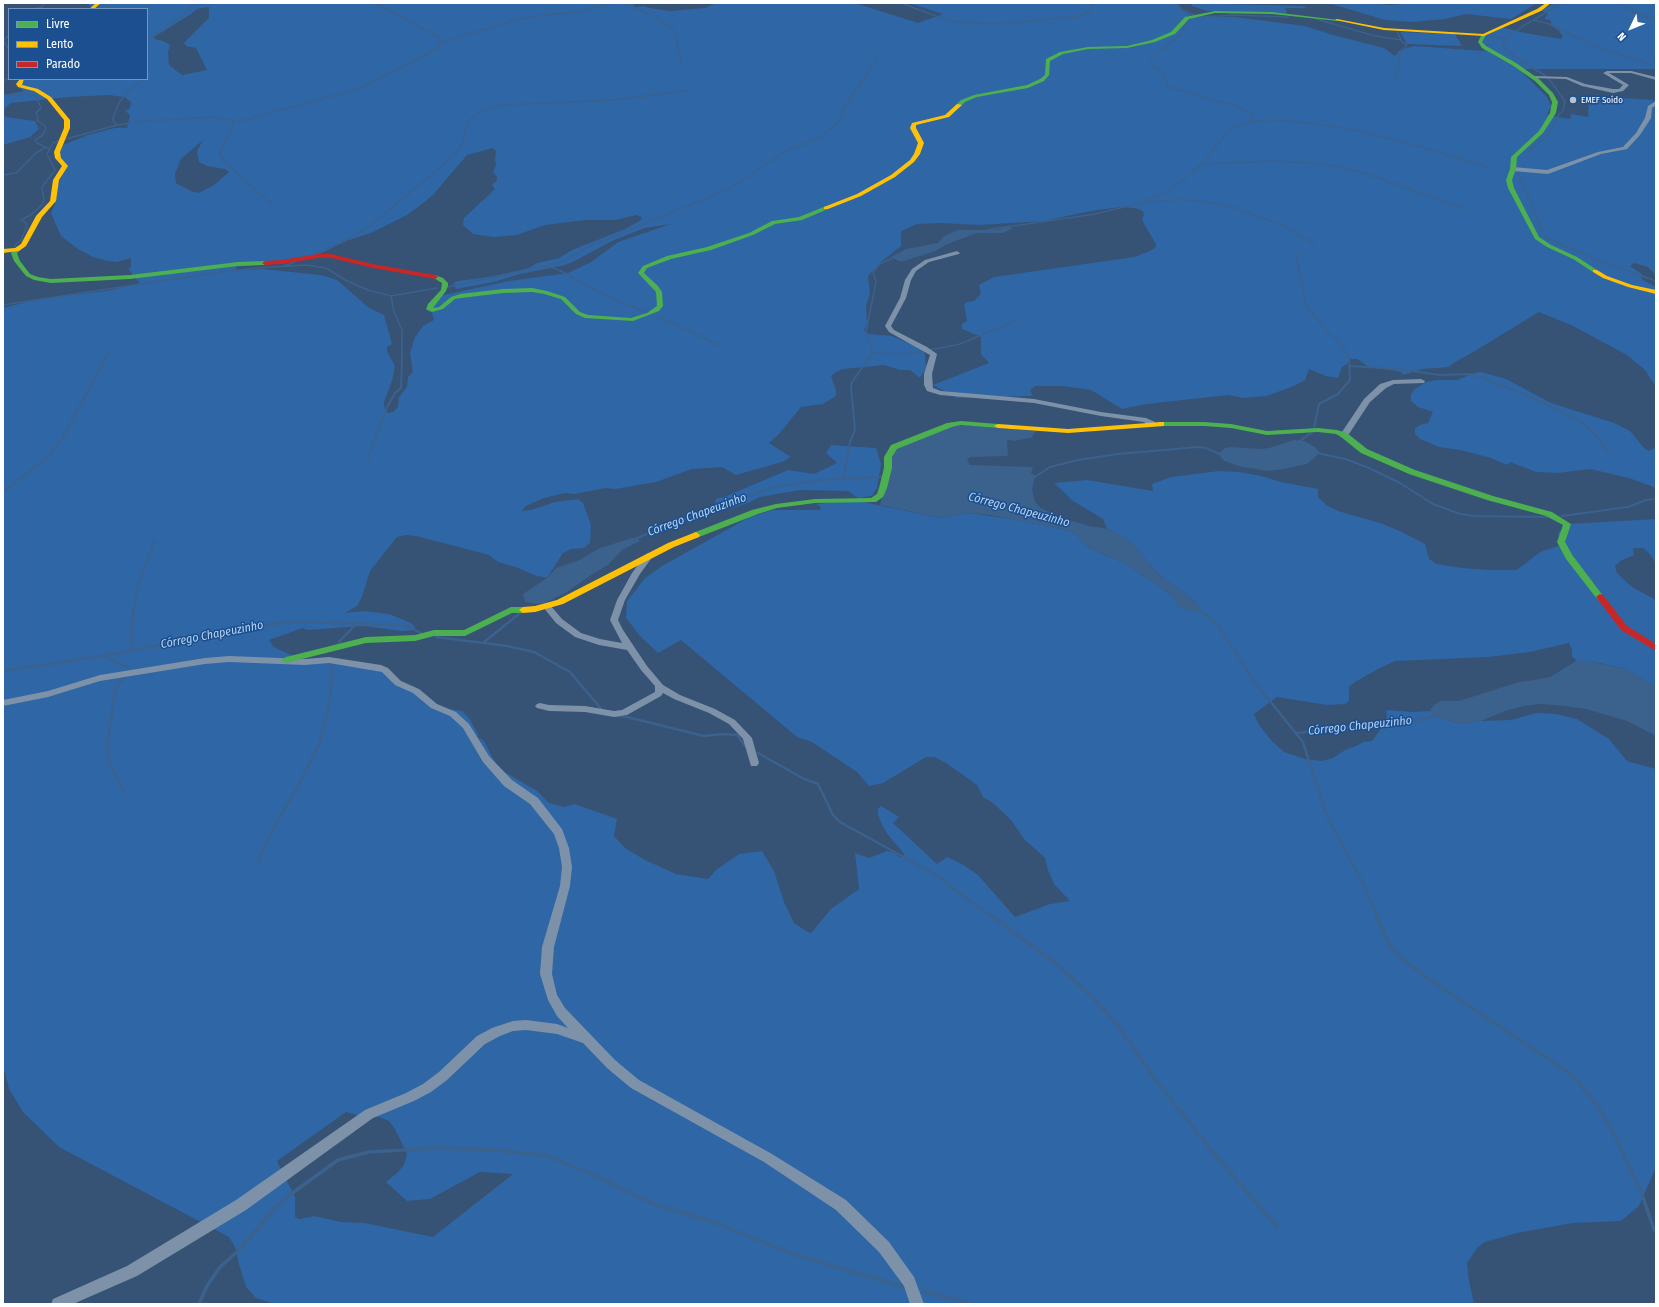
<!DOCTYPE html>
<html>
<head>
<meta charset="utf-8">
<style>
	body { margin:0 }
	#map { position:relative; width:1659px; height:1307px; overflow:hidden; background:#365274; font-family:"Fira Sans Condensed",sans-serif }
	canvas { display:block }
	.frame { position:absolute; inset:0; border:4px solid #fff; pointer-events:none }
	.legend { position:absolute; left:8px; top:8px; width:140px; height:72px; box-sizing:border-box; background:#1b4f8f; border:1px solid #7695bc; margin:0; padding:5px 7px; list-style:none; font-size:12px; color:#fff }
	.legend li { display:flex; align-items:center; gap:8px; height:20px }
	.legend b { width:20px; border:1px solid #7695bc }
	.north { position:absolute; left:1611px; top:8px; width:40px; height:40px; -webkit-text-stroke:3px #1b4f8f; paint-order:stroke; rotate:227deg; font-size:11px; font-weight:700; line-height:16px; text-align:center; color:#fff }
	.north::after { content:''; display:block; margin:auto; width:14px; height:18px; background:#fff; clip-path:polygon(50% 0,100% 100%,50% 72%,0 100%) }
</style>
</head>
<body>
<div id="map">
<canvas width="1659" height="1307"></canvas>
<div class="frame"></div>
<ul class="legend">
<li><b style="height:5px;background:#4caf50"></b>Livre</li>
<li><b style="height:5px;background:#ffc107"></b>Lento</li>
<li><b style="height:5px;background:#c62828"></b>Parado</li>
</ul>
<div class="north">N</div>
</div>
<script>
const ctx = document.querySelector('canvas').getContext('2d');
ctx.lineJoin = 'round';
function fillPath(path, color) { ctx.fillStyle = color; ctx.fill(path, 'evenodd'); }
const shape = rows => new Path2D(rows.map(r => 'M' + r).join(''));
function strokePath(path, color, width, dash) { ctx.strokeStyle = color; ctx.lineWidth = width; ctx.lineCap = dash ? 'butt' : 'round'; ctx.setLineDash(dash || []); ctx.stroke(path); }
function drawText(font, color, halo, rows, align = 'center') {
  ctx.font = font + ' "Fira Sans Condensed",sans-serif'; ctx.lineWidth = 3; ctx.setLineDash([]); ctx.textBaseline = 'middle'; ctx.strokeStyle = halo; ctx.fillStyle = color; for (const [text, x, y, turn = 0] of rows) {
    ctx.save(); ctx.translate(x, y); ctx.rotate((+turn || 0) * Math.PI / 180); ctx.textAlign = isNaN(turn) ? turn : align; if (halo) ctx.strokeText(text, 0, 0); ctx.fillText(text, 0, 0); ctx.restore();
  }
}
fillPath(shape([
	[87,3,632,3,635,7,643,6,650,8,669,11,705,8,717,3,855,3,918,23,943,14,909,3,1178,3,1181,10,1193,16,1235,17,1305,26,1333,35,1384,48,1395,56,1400,50,1414,46,1485,51,1479,39,1501,27,1525,33,1561,39,1563,36,1559,31,1551,25,1551,20,1544,19,1548,14,1541,10,1555,3,1656,3,1656,69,1519,69,1547,97,1551,106,1547,115,1570,119,1571,114,1588,117,1589,96,1656,100,1656,276,1648,267,1634,263,1630,266,1643,275,1641,278,1643,280,1656,287,1656,387,1645,370,1627,355,1573,326,1539,312,1470,354,1455,362,1449,367,1423,369,1403,375,1401,372,1397,371,1369,367,1357,359,1349,359,1347,364,1342,367,1338,378,1326,376,1309,369,1305,380,1294,386,1267,396,1243,398,1228,395,1147,404,1122,409,1091,390,1063,386,1035,386,1030,390,1033,396,957,398,933,385,989,363,981,354,981,337,962,329,962,324,967,321,964,305,966,302,974,301,981,294,979,285,994,277,1134,257,1150,251,1156,247,1156,244,1144,224,1142,219,1144,215,1143,211,1135,208,1120,207,1091,211,1043,221,979,225,941,223,917,224,901,231,901,246,881,262,868,276,870,294,866,305,867,323,864,331,869,334,892,336,920,348,925,353,926,368,920,378,910,370,900,370,884,365,843,369,836,372,831,376,836,390,836,396,823,404,801,407,779,434,769,443,791,457,782,462,736,475,722,467,692,469,656,482,615,489,605,488,575,494,565,493,544,498,526,506,522,511,531,510,555,502,578,499,583,503,591,525,590,543,584,548,571,549,563,553,547,578,534,575,516,567,498,562,489,555,416,536,406,535,397,537,370,571,362,597,357,606,345,613,364,611,389,614,411,623,415,627,414,630,402,631,363,626,307,630,303,628,269,640,274,647,302,660,326,657,354,662,389,674,440,708,462,711,469,718,478,734,478,737,484,741,497,766,503,771,537,791,549,803,564,807,575,804,617,819,614,836,625,848,645,860,676,874,708,879,716,870,739,854,762,851,774,871,784,902,794,923,808,932,811,933,831,909,859,889,855,853,869,858,887,851,895,853,899,857,905,855,888,835,882,825,878,815,878,809,881,806,899,817,893,823,937,864,947,857,962,864,978,875,1015,917,1050,904,1070,901,1054,884,1048,870,1045,858,1024,839,1011,820,993,803,983,797,977,785,946,763,934,757,926,757,883,783,869,786,857,772,812,742,797,737,681,640,658,653,640,636,626,618,627,601,645,578,662,566,748,518,773,510,820,510,821,507,816,504,853,500,941,518,969,513,1018,520,1071,531,1078,536,1087,547,1124,563,1172,595,1179,606,1196,602,1157,573,1130,541,1107,529,1103,519,1073,501,1054,483,1087,480,1153,491,1152,484,1171,477,1219,471,1239,472,1261,476,1281,482,1318,489,1318,497,1326,505,1338,511,1380,523,1400,531,1425,544,1429,559,1437,564,1462,568,1489,570,1517,570,1540,552,1561,545,1558,533,1568,524,1656,519,1656,564,1650,554,1643,548,1633,548,1634,555,1620,561,1615,566,1617,573,1632,587,1656,600,1656,687,1626,669,1595,662,1577,661,1572,656,1572,650,1569,643,1530,652,1488,657,1395,661,1380,668,1355,682,1349,687,1349,701,1345,704,1327,705,1277,697,1254,714,1259,725,1272,741,1284,752,1305,759,1322,761,1333,758,1345,750,1356,746,1363,742,1372,741,1383,726,1387,717,1386,710,1414,712,1431,711,1439,718,1461,724,1481,721,1511,720,1536,713,1556,714,1577,719,1609,739,1627,761,1656,769,1656,1167,1639,1206,1621,1221,1573,1223,1517,1233,1485,1242,1477,1248,1467,1263,1469,1281,1474,1304,275,1304,256,1298,246,1287,238,1261,236,1249,229,1237,59,1147,23,1112,9,1089,3,1066,3,308,39,299,107,291,140,283,133,276,129,269,131,267,131,258,117,262,108,261,93,257,78,249,61,236,51,213,55,203,55,191,62,175,66,169,58,155,63,145,88,135,115,128,127,128,130,115,125,111,130,108,131,102,125,97,108,95,69,97,11,103,3,110,3,95,24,91,18,87,22,79,147,79,147,9,93,9],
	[209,7,209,18,184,43,186,46,196,48,207,70,182,75,169,65,168,52,170,45,163,41,154,39,154,37,191,14,197,9],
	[203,140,197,151,199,162,207,166,225,169,229,172,214,185,199,193,191,191,176,183,175,174,181,159],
	[493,148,496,151,495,158,496,165,493,172,497,177,497,180,492,185,495,189,464,218,463,225,473,234,494,237,517,235,545,225,585,220,616,220,636,215,642,217,641,220,625,229,572,250,559,258,537,263,529,268,495,276,458,281,453,283,456,289,494,282,520,274,561,266,571,263,614,240,645,228,671,224,618,242,591,262,568,273,509,281,439,296,426,310,432,313,434,320,423,326,415,337,410,353,413,372,408,377,407,387,399,397,398,407,393,412,388,413,385,410,384,402,392,381,395,366,387,351,387,347,392,344,384,315,368,307,337,280,321,275,262,269,240,270,237,270,235,267,301,259,322,253,346,241,373,232,407,215,422,204,433,195,467,155],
	[346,1112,360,1116,379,1117,389,1121,395,1129,407,1154,404,1165,398,1172,386,1182,407,1201,430,1199,480,1172,513,1174,433,1237,365,1223,341,1222,314,1216,300,1219,295,1217,295,1197,277,1161],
	[1191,3,1304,6,1306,8,1285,8,1287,13,1207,11,1192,6],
	[1328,3,1373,3,1390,5,1409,3,1537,3,1511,19,1466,14,1445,19,1412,22,1385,20],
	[1400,32,1455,34,1462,46,1407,44],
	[3,114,6,117,35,121,39,129,30,137,3,145],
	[1481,372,1506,379,1551,403,1614,423,1630,431,1645,449,1649,451,1656,447,1656,488,1629,478,1590,469,1558,473,1536,472,1510,462,1507,465,1491,458,1460,450,1439,447,1420,439,1415,434,1415,428,1420,425,1428,423,1433,412,1418,407,1411,401,1411,394,1415,389,1426,382,1437,380,1457,380,1474,373],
	[831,445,876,448,881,464,877,488,872,496,858,498,848,491,800,490,760,497,748,503,725,510,721,510,715,503,716,499,729,495,788,470,814,474,837,463,826,453]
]), '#2f66a5');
fillPath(shape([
	[1009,227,1013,228,1003,233,977,233,945,245,936,251,904,261,901,262,891,257,906,249,938,243,943,237,957,230,997,230],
	[963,425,1036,431,1031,438,1013,441,1007,439,1008,456,972,457,967,459,970,465,1033,467,1031,473,1035,476,1032,489,1035,502,1041,508,1059,517,1089,526,1103,528,1117,533,1130,541,1157,573,1196,602,1200,606,1200,610,1194,612,1179,607,1172,595,1124,563,1087,547,1078,536,1071,531,990,515,969,513,941,518,880,505,892,454,897,449,947,428],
	[1294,440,1304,441,1315,447,1320,453,1307,464,1285,469,1267,471,1238,466,1224,461,1220,456,1219,453,1225,448,1231,447,1260,449,1269,448],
	[632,538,638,539,640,541,622,550,608,565,591,575,567,592,545,603,537,604,525,602,523,594,547,578,556,568,577,561,600,548],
	[1583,660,1626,669,1656,687,1656,736,1627,721,1586,709,1565,706,1540,704,1524,706,1505,711,1481,721,1461,724,1439,718,1430,710,1435,704,1440,701,1459,701,1519,682,1535,680,1550,677,1576,661]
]), '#3b618d');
strokePath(shape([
	[375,3,440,38,440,43],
	[624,3,651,15,672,28,676,36,678,51,683,66],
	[901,3,944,19,958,22,1000,24,1080,16,1089,12,1093,4],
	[1177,3,1181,9,1194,15],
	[1620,3,1634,12,1656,20],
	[35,9,42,7,44,3],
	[1200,17,1234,15,1288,17],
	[1189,19,1181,34,1156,55,1149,62,1150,64,1164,73,1168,87,1236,106,1253,114,1250,122],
	[1316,19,1375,36,1401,40],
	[1533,20,1549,24,1592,45,1650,64],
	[9,35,3,41,9,49],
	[1487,36,1506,38],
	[147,40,181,17,194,3],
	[1546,76,1521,61,1504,47,1503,44,1506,38,1523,26,1562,3],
	[1395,77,1399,66,1399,54,1407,45,1402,42,1397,31],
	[3,81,9,78],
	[3,95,29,94,36,96,41,108,36,113,38,117,37,120,46,127,43,135,35,140,37,143,49,149],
	[233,123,358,89,413,62,437,48,440,43,515,20,536,16,578,12,612,3],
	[233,123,233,128,219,152,223,160,231,168,273,205],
	[117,125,113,121,113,117,120,101,129,90,141,82,142,79],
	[66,139,117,125,146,121,211,117,231,120,233,123],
	[1529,152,1552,130,1559,114,1563,111,1565,101,1549,79],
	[1201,164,1274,161,1313,163,1341,167,1364,173,1466,209],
	[1518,173,1545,237,1600,261,1656,281],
	[3,175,16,173,36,153,46,147],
	[1147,202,1182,200,1206,202,1233,207,1285,227,1314,244],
	[986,230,1095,214,1141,203,1162,194,1187,177,1207,158,1225,135,1234,128,1250,122,1270,120,1317,124,1354,130,1411,144,1491,168],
	[14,246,21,240,27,226,26,223,21,220,32,214,41,206,44,200,42,187,55,170,47,154,53,143,58,141],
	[317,254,348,239,370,226,450,159,457,152,463,141,468,121,480,112,493,107,505,105,613,100,691,90],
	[1296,254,1306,305,1325,329,1341,344,1350,359],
	[284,266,295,262],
	[548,266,563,272,598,292,648,313],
	[447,287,560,263,588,247,731,188,784,152,819,138,834,126,842,117,843,110,861,82,866,77,877,57],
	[391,296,394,312,402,330,402,359],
	[3,305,200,275,255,268,307,265,326,268,345,280,368,290,391,296,437,288],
	[658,316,720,346],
	[929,350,960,344,1019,319],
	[873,353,866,332,876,282,873,272,880,264,895,257],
	[874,353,908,354,924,351],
	[105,359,110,350],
	[869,359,873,353]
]), '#3b618d', 1.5);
strokePath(shape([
	[1350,366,1398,369,1440,375,1470,374,1486,379,1543,402,1580,421,1595,434,1608,452],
	[1314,428,1319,404,1338,394,1350,380,1349,358],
	[1297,443,1311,433],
	[1317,453,1345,459,1369,468,1400,483,1433,504,1460,514,1475,516,1548,517],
	[368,459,386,409,395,393,401,388,402,358],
	[1033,478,1050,467,1078,460,1118,454,1198,447,1206,448,1222,455],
	[843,479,850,442,855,430,851,387,852,382,869,358],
	[3,492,45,459,61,441,106,358],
	[1562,516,1628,507,1646,500,1656,499],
	[635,539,668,525,774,487,821,480,881,477],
	[134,607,138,585,155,540]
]), '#3b618d', 2);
strokePath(shape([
	[1198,609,1218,625,1253,680,1303,742,1327,817,1360,877,1378,918],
	[436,637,507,646,534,652,570,672,603,711],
	[339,642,357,623],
	[483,643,520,613],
	[133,650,131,637,134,606],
	[104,656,126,666,128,671],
	[3,671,126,652,200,636,270,624,302,622,405,625,421,633],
	[617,716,627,717,704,736,724,734,737,735,745,746],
	[1297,733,1418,720,1438,715],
	[758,753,804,779,818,784,833,815,840,822,938,876,968,900,995,918],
	[124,793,110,763,107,749,115,690,125,676],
	[258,861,273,829,299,784,320,742,330,700,333,663]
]), '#3b618d', 2.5);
strokePath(shape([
	[993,917,1058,965,1093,998,1116,1023,1155,1079,1212,1151,1277,1227],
	[1377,917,1388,943,1399,956,1420,973,1572,1075,1594,1101,1613,1132,1642,1194,1654,1230],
	[923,1291,971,1304],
	[199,1304,207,1286,220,1267,238,1251,276,1207,291,1194,338,1160,369,1152,438,1148,498,1150,547,1156,587,1172,654,1204,713,1222,793,1254,907,1288]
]), '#3b618d', 3.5);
fillPath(shape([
	[1607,71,1631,71,1656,77,1656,80,1631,73,1609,73,1629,85,1623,91,1613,93,1582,86,1566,79,1534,78,1532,77,1534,76,1567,77,1585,84,1613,89,1619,89,1623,85,1603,73,1607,71],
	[1656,101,1656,105,1652,108,1651,118,1640,135,1627,149,1601,154,1548,174,1513,171,1510,169,1513,167,1547,170,1598,152,1623,147,1636,133,1645,118,1648,106,1656,101],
	[957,251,960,253,959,254,929,262,916,271,911,280,906,298,891,326,894,330,927,347,937,354,932,374,933,388,941,391,1034,399,1101,412,1146,418,1155,422,1155,426,1149,426,1144,422,1101,416,1034,403,940,395,927,391,924,385,924,374,930,355,889,332,885,326,900,298,905,280,912,269,925,260,957,251],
	[1421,379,1425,381,1424,383,1394,384,1386,388,1370,402,1347,437,1341,437,1340,435,1364,399,1380,384,1393,380,1421,379],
	[649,553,653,556,640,574,625,600,618,620,623,630,647,666,663,685,680,695,715,709,735,720,752,738,759,763,757,766,751,766,743,739,729,724,709,713,674,699,663,693,661,696,627,715,614,717,585,712,549,711,537,708,535,706,537,704,540,703,549,705,585,706,614,711,622,710,655,692,655,686,641,670,627,650,599,645,575,637,556,623,543,607,544,605,550,605,562,619,581,633,600,639,622,643,610,620,617,600,632,573,646,554,649,553],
	[229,656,305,659,329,657,381,665,388,668,401,681,419,689,437,704,456,712,469,724,489,756,512,780,538,798,562,829,569,848,572,867,570,886,554,947,552,974,557,995,565,1008,615,1060,639,1080,772,1154,846,1200,889,1242,914,1277,924,1304,910,1304,904,1286,879,1252,836,1210,764,1162,631,1088,607,1068,583,1043,557,1034,526,1030,513,1031,500,1036,485,1044,447,1080,431,1092,414,1101,373,1118,246,1210,137,1276,73,1304,51,1304,53,1299,127,1266,236,1200,365,1110,406,1093,423,1084,439,1072,477,1036,492,1028,513,1021,526,1020,557,1024,568,1028,557,1016,548,1000,540,974,542,947,560,886,562,867,559,848,554,834,530,804,504,786,483,762,463,728,450,716,431,708,413,693,395,685,382,672,329,663,305,665,229,662,205,664,100,681,48,697,3,706,3,700,48,691,100,675,205,658,229,656]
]), '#7d92a8');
fillPath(shape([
	[1215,11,1272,12,1339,20,1337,21,1272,14,1215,13,1189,19,1175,34,1155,42,1127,48,1088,49,1063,54,1050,61,1049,75,1044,81,1028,88,977,97,965,102,961,106,956,105,961,100,974,95,1027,85,1040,79,1045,75,1046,59,1060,52,1088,47,1127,46,1152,40,1171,32,1185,17,1215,11],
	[1482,34,1486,35,1482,42,1486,46,1516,63,1539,79,1553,93,1558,102,1556,113,1543,133,1517,157,1516,169,1512,180,1514,188,1539,237,1551,245,1577,257,1597,270,1597,272,1593,272,1573,259,1547,247,1535,239,1508,188,1506,180,1510,169,1511,157,1539,131,1550,113,1552,102,1549,95,1535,81,1512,65,1482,48,1478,42,1482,34],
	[826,206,829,208,828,209,802,220,775,224,753,235,711,250,671,259,647,268,644,273,658,286,662,292,663,306,659,311,633,321,585,318,576,314,561,299,544,294,532,292,503,293,461,298,455,299,443,309,432,312,426,309,428,304,441,290,442,283,432,277,435,275,443,278,448,283,448,286,446,291,433,308,439,307,451,297,460,294,503,289,532,288,547,291,565,297,580,312,588,315,631,318,647,313,657,306,656,292,638,273,643,266,667,256,707,247,749,233,772,221,799,217,826,206],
	[17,248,20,250,17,253,20,261,30,274,38,277,51,279,130,275,238,262,265,261,268,263,265,265,238,266,130,279,51,283,34,280,26,276,14,261,11,253,17,248],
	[961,421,998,424,1002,426,998,428,961,425,952,427,897,449,892,457,892,468,887,488,883,497,876,502,815,503,777,508,758,514,699,537,696,538,692,535,693,533,752,510,776,504,815,499,871,498,877,494,879,488,884,468,884,457,891,445,947,423,961,421],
	[1158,422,1204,422,1231,424,1267,431,1318,428,1337,430,1347,433,1367,449,1415,470,1493,496,1552,512,1571,524,1565,542,1573,556,1604,597,1603,599,1597,599,1566,559,1557,542,1563,525,1546,516,1487,500,1409,474,1361,453,1341,437,1336,434,1318,432,1267,435,1231,428,1204,426,1158,426,1158,422],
	[511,607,523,607,527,610,523,613,512,613,465,636,434,636,415,641,366,643,286,663,281,660,286,657,366,637,415,635,434,630,464,630,511,607]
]), '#4caf50');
fillPath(shape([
	[96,3,101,3,94,9,89,9,96,3],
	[1546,3,1551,3,1541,11,1484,36,1384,30,1335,20,1337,19,1384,28,1483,34,1537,9,1546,3],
	[20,79,24,79,22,85,38,89,51,97,70,120,70,128,60,152,61,158,68,166,59,180,56,201,42,217,26,246,19,251,3,253,3,249,15,248,21,244,36,216,50,201,53,180,62,166,55,158,54,152,64,128,64,120,47,99,34,91,18,87,16,84,20,79],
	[957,104,962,105,949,117,916,125,916,128,924,143,920,154,914,162,895,177,861,196,828,209,824,209,824,207,857,194,891,175,910,160,914,154,918,143,910,128,912,123,945,115,957,104],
	[1593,270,1597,270,1607,276,1632,285,1656,290,1656,294,1628,287,1603,278,1593,272,1593,270],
	[1161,422,1164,422,1164,426,1068,433,998,428,994,426,998,424,1068,429,1161,422],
	[696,532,700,535,699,537,674,547,563,604,535,612,523,613,519,610,523,607,535,606,557,600,668,543,696,532]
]), '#ffc107');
fillPath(shape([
	[318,254,331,254,373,264,435,275,438,277,435,279,373,268,331,258,318,258,282,264,265,265,262,263,265,261,282,260,318,254],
	[1600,594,1603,595,1627,626,1656,644,1656,651,1621,630,1596,597,1600,594]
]), '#c62828');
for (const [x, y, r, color] of [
	[1573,100,4,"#b9c2ce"]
]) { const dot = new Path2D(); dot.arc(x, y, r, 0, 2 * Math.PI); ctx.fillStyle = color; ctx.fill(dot); strokePath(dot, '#1b4f8f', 1.5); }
drawText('9px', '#fff', '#1b4f8f', [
	["EMEF Soído",1581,100]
], 'left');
drawText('italic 12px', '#b5d3f5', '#1b4f8f', [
	["Córrego Chapeuzinho",1019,510,15],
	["Córrego Chapeuzinho",697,515,-20],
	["Córrego Chapeuzinho",212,635,-11],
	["Córrego Chapeuzinho",1360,726,-6]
]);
</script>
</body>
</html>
